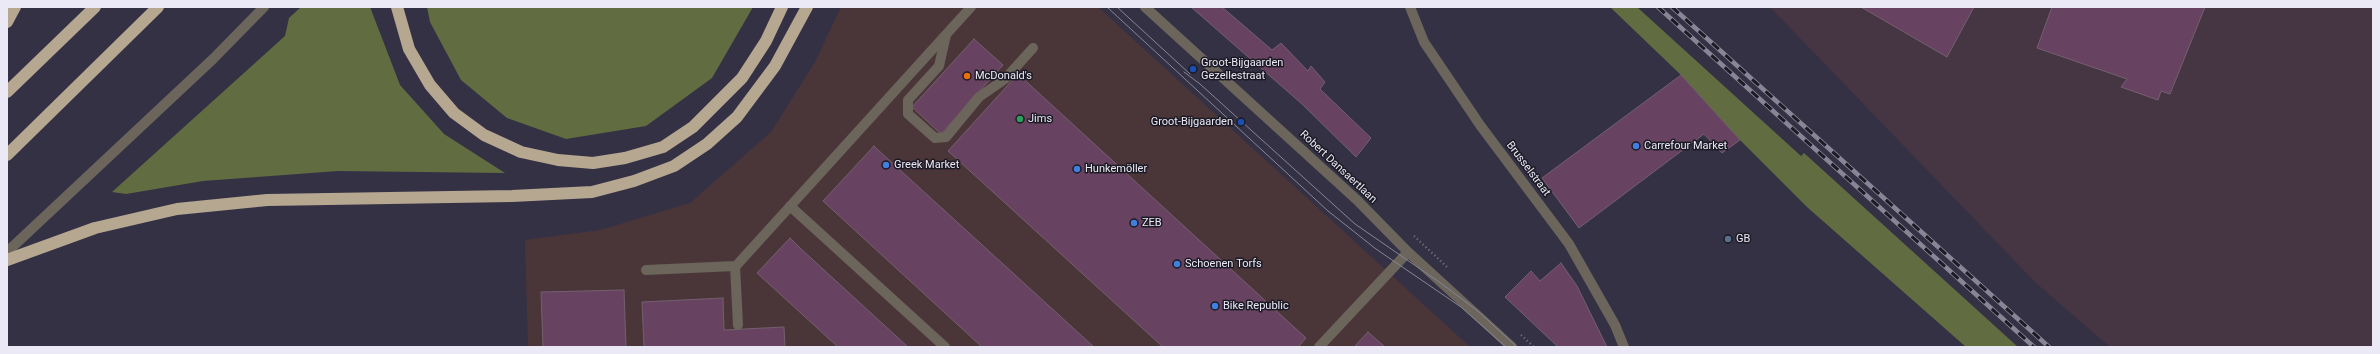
<!DOCTYPE html>
<html>
<head>
<meta charset="utf-8">
<style>
	body { margin:0 }
	#map { position:relative; width:2380px; height:354px; overflow:hidden; background:#353145; font-family:Roboto,sans-serif }
	canvas { display:block }
	.frame { position:absolute; inset:0; border:8px solid #ebe9f6; pointer-events:none }
</style>
</head>
<body>
<div id="map">
<canvas width="2380" height="354"></canvas>
<div class="frame"></div>
</div>
<script>
const ctx = document.querySelector('canvas').getContext('2d');
ctx.lineJoin = 'round';
function fillPath(path, color) { ctx.fillStyle = color; ctx.fill(path, 'evenodd'); }
const shape = rows => new Path2D(rows.map(r => 'M' + r).join(''));
function strokePath(path, color, width, dash) { ctx.strokeStyle = color; ctx.lineWidth = width; ctx.lineCap = dash ? 'butt' : 'round'; ctx.setLineDash(dash || []); ctx.stroke(path); }
function drawText(font, color, halo, rows, align = 'center') {
  ctx.font = font + ' Roboto,sans-serif'; ctx.lineWidth = 3; ctx.setLineDash([]); ctx.textBaseline = 'middle'; ctx.strokeStyle = halo; ctx.fillStyle = color; for (const [text, x, y, turn = 0] of rows) {
    ctx.save(); ctx.translate(x, y); ctx.rotate((+turn || 0) * Math.PI / 180); ctx.textAlign = isNaN(turn) ? turn : align; if (halo) ctx.strokeText(text, 0, 0); ctx.fillText(text, 0, 0); ctx.restore();
  }
}
fillPath(shape([
	[841,7,1098,7,1470,347,528,347,525,240,600,230,690,203,771,132,815,62]
]), '#4a3638');
fillPath(shape([
	[1770,7,2373,7,2373,347,2110,347,2036,283]
]), '#463643');
fillPath(shape([
	[301,7,370,7,400,85,444,134,505,173,338,171,203,181,126,194,112,192,285,36,289,18],
	[427,7,753,7,712,78,646,126,566,139,507,118,461,80,430,22],
	[1610,7,1637,7,1801,156,1804,153,2018,347,1966,347,1807,207,1740,140,1681,75]
]), '#616d41');
const building = shape([
	[1191,7,1222,7,1272,50,1281,43,1308,71,1311,66,1325,82,1320,89,1371,138,1356,157,1302,104,1191,7],
	[1861,7,1974,7,1947,57,1861,7],
	[2052,7,2205,7,2170,94,2161,91,2158,100,2121,87,2127,79,2037,48,2052,7],
	[974,39,1003,65,941,134,912,107,974,39],
	[1018,74,1306,338,1298,347,1163,347,948,151,1018,74],
	[1681,75,1740,140,1722,153,1704,134,1579,228,1542,178,1681,75],
	[874,146,877,149,1094,347,982,347,823,201,874,146],
	[790,238,800,248,908,347,838,347,757,273,790,238],
	[1561,263,1577,286,1607,347,1558,347,1505,297,1531,271,1540,281,1561,263],
	[624,290,626,347,543,347,541,292,624,290],
	[723,298,724,330,784,327,785,347,644,347,642,302,723,298],
	[1368,332,1385,347,1354,347,1368,332]
]);
fillPath(building, '#684361');
strokePath(building, '#735f6f', 1);
strokePath(shape([
	[1414,236,1447,267],
	[1521,335,1534,347]
]), '#767385', 2.5, [1, 3]);
strokePath(shape([
	[1145,7,1357,200,1408,252,1512,347],
	[1410,7,1424,42,1480,125,1569,244,1615,325,1624,347],
	[946,35,939,66,908,100,908,114,935,138,946,137,979,97,1005,79,1033,48],
	[790,206,945,347],
	[7,252,213,59,264,7],
	[735,267,971,7],
	[646,270,735,266,738,325],
	[1319,347,1408,252]
]), '#6b655c', 10);
strokePath(shape([
	[397,7,409,49,430,85,454,113,484,135,521,152,558,160,593,163,625,158,663,147,693,127,742,78,766,41,782,7],
	[7,22,15,7],
	[7,92,95,7],
	[7,155,158,7],
	[7,260,95,228,177,209,267,200,512,196,592,192,634,181,674,166,707,144,737,117,775,66,807,7]
]), '#b6a791', 12);
strokePath(shape([
	[1107,7,1328,211,1376,249,1461,307,1506,347],
	[1117,7,1190,74],
	[1184,72,1200,84,1355,224,1442,284,1479,312,1517,347]
]), '#888596', 1);
const rail = shape([
	[1658,7,2034,347],
	[1672,7,2049,347]
]);
strokePath(rail, '#888596', 4.5);
strokePath(rail, '#1c1a24', 3, [9]);
for (const [x, y, r, color] of [
	[1193,69,4,"#1a4fb4"],
	[967,76,4,"#e8710a"],
	[1020,119,4,"#2e9e5b"],
	[1241,122,4,"#1a4fb4"],
	[1636,146,4,"#3f7fe0"],
	[886,165,4,"#3f7fe0"],
	[1077,169,4,"#3f7fe0"],
	[1134,223,4,"#3f7fe0"],
	[1728,239,4,"#5c6f8a"],
	[1177,264,4,"#3f7fe0"],
	[1215,306,4,"#3f7fe0"]
]) { const dot = new Path2D(); dot.arc(x, y, r, 0, 2 * Math.PI); ctx.fillStyle = color; ctx.fill(dot); strokePath(dot, '#1c1a24', 1.5); }
drawText('11px', '#ebe9f6', '#1c1a24', [
	["Groot-Bijgaarden",1201,63],
	["Gezellestraat",1201,76],
	["McDonald's",975,76],
	["Jims",1028,119],
	["Groot-Bijgaarden",1233,122,"right"],
	["Carrefour Market",1644,146],
	["Greek Market",894,165],
	["Hunkemöller",1085,169],
	["ZEB",1142,223],
	["GB",1736,239],
	["Schoenen Torfs",1185,264],
	["Bike Republic",1223,306]
], 'left');
drawText('11px', '#ebe9f6', '#1c1a24', [
	["Robert Dansaertlaan",1338,167,43],
	["Brusselstraat",1528,169,53]
]);
</script>
</body>
</html>
